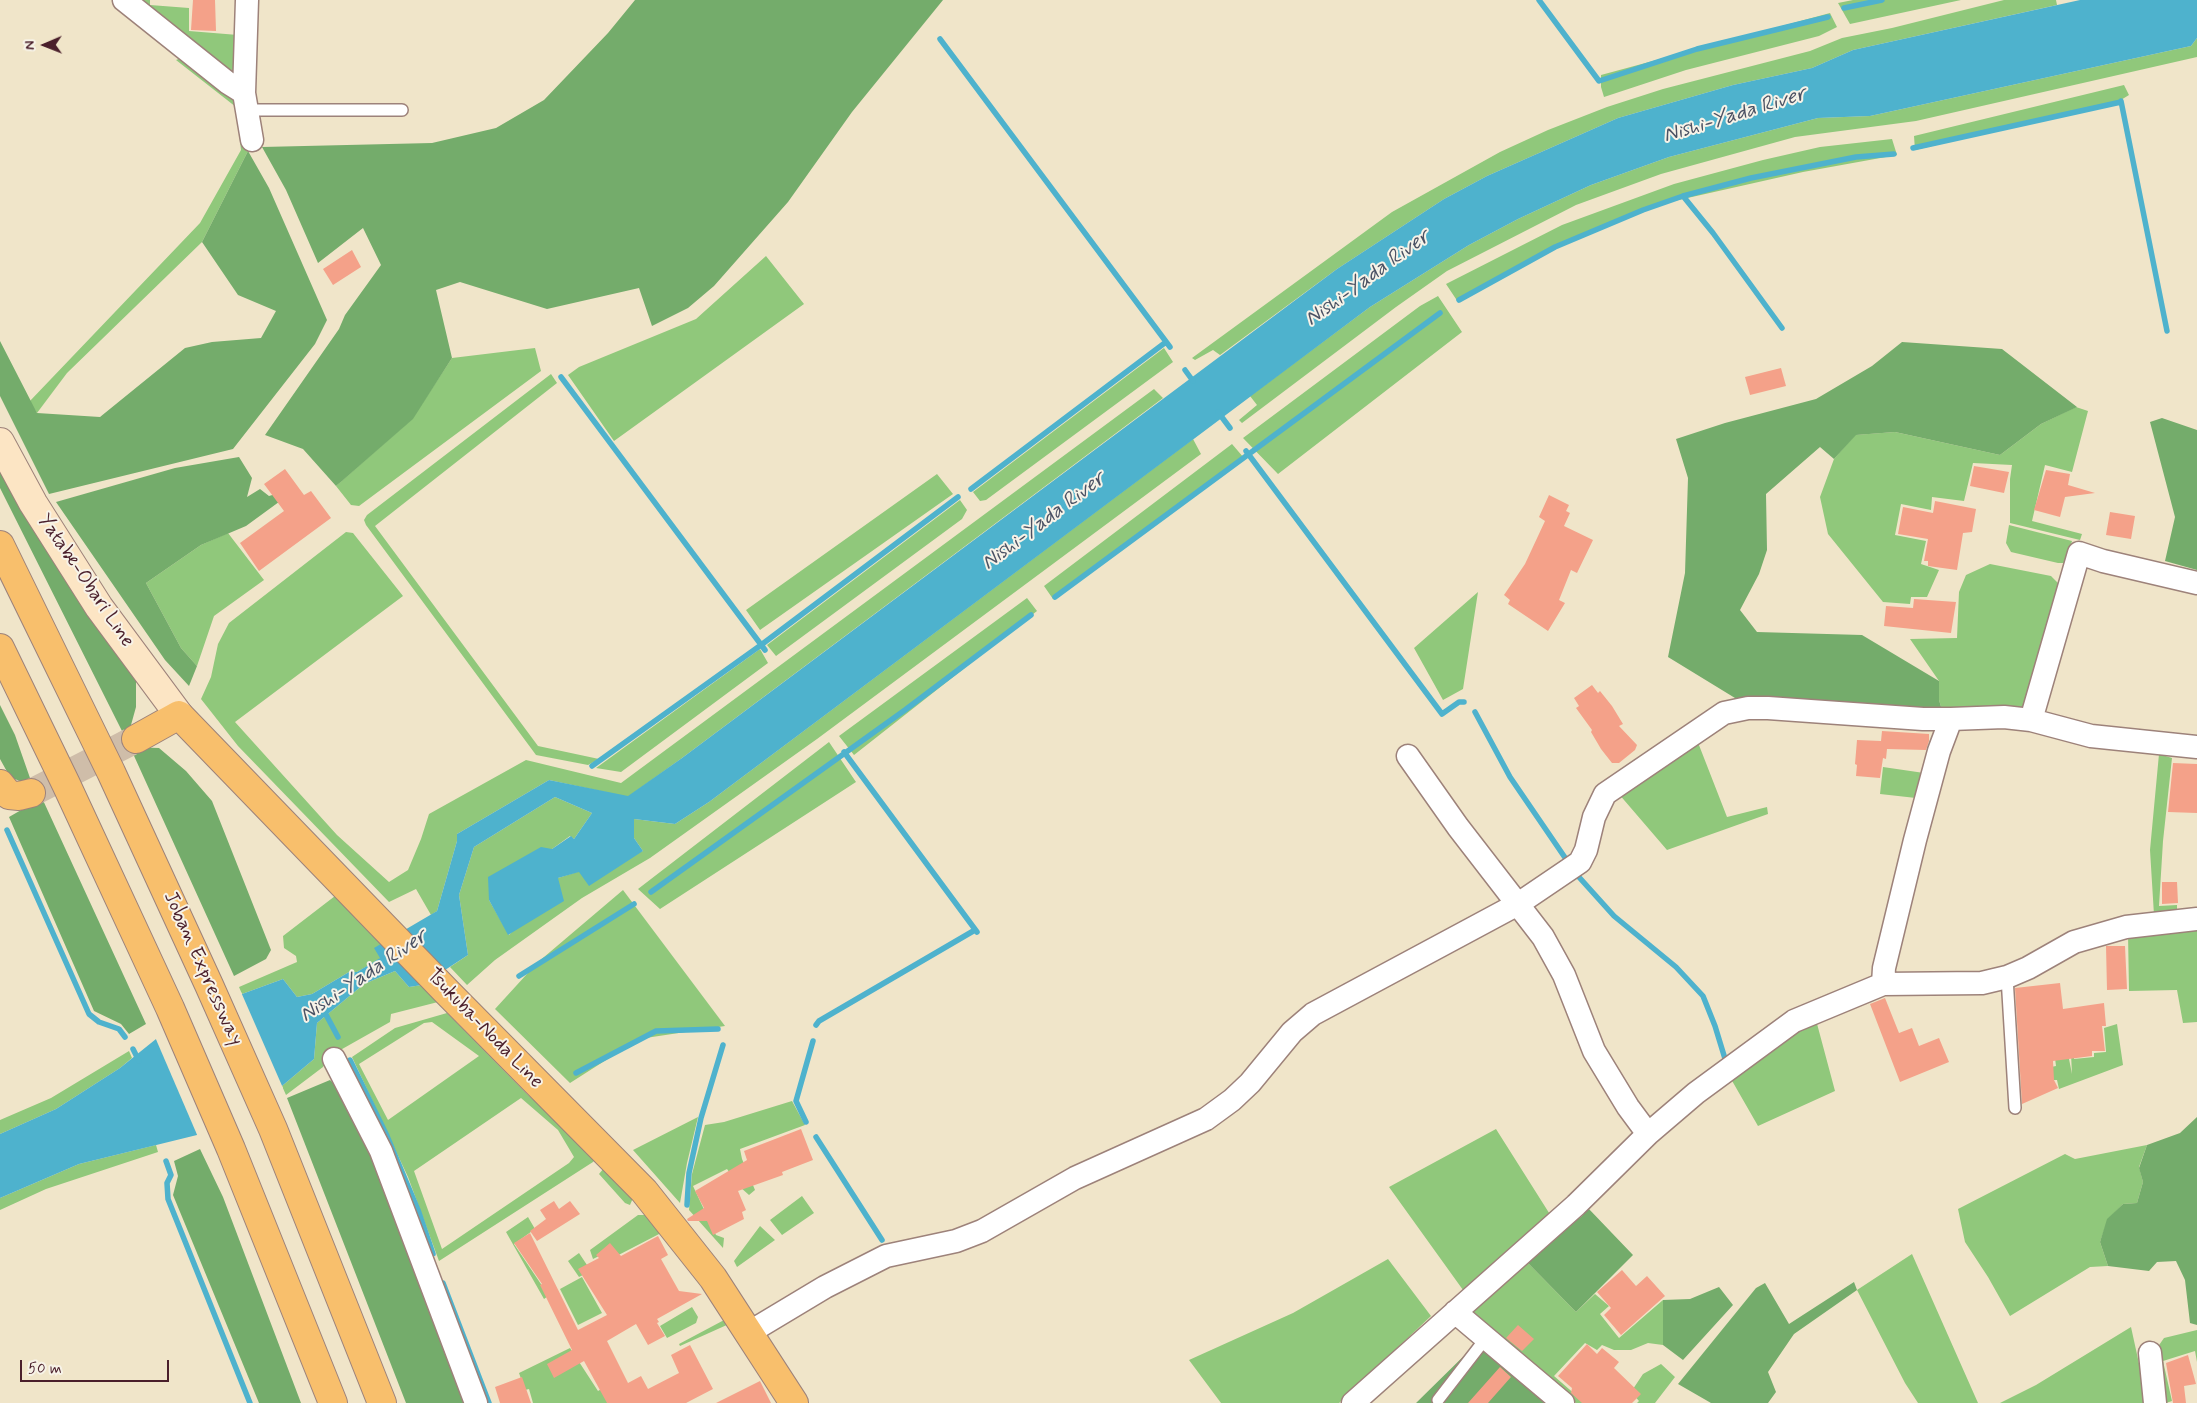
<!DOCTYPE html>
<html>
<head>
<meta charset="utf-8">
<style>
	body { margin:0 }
	#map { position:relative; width:2197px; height:1403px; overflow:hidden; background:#f0e5c9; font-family:Mynerve,sans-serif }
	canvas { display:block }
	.north { position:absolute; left:20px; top:20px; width:50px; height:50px; -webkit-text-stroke:4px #f7f3e8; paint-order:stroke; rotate:269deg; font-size:14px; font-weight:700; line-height:20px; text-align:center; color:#4a1f2b }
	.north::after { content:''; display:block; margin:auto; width:18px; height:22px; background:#4a1f2b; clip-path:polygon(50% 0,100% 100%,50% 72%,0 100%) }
	.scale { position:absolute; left:20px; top:1360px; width:149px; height:22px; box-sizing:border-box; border:2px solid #4a1f2b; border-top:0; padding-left:6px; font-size:15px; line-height:18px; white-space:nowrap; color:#4a1f2b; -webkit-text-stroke:4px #f7f3e8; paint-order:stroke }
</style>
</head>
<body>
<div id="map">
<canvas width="2197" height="1403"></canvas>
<div class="north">N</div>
<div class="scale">50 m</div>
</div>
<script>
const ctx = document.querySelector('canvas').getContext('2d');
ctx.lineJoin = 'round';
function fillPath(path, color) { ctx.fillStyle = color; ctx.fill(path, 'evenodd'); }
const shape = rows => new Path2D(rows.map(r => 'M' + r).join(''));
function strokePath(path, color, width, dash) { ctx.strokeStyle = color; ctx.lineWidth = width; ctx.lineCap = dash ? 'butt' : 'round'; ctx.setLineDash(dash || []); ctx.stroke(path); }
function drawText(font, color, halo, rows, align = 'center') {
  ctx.font = font + ' Mynerve,sans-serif'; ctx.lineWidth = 4; ctx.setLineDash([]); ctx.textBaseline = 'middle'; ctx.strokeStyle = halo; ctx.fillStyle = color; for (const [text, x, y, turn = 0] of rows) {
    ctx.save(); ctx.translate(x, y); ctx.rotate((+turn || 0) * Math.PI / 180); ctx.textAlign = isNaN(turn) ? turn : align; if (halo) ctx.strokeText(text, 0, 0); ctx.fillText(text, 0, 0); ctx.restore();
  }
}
fillPath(shape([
	[142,0,150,0,150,5,189,8,189,31,238,35,235,75],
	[1853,0,1961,0,1850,24,1838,3],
	[2004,0,2056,0,2057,5,1853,50,1812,68,1733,85,1618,118,1487,176,1444,199,1337,269,1220,355,1213,350,1195,360,1192,358,1392,212,1500,152,1548,130,1607,107,1663,89,1810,51,1842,38,1892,28],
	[1830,13,1837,27,1819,36,1686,70,1604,97,1601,87,1601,75],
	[2197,38,2197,57,1916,121,1795,137,1661,174,1576,205,1447,271,1396,307,1242,423,1239,420,1257,405,1250,396,1370,307,1469,245,1518,219,1591,185,1669,157,1818,118,1870,116,2191,46],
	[183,57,240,102,243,127,248,151,202,242,67,373,37,413,29,402,200,223,241,150,236,107,176,60],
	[2124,85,2129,95,2116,103,1915,150,1914,136],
	[1892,139,1897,155,1803,172,1643,208,1571,240,1458,302,1446,284,1562,225,1674,184,1763,160,1820,147],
	[766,256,804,304,614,441,568,375,579,367,696,319],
	[1438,296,1462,332,1278,474,1243,438,1420,306],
	[535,348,541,371,359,506,351,505,336,486,412,419,452,358],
	[1164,348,1173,362,986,500,980,501,973,492],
	[551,374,557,383,375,526,538,746,599,759,588,765,536,755,366,525,364,520,367,515],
	[1154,389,1163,398,682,758,628,797,549,780,457,834,457,841,437,911,431,915,416,889,389,902,238,746,201,699,211,677,218,644,229,623,346,532,353,533,403,596,235,722,337,835,389,882,408,870,421,839,429,814,526,760,621,783],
	[2076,407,2088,411,2072,472,2045,465,2032,521,2082,534,2080,540,2010,523,2010,479,2012,465,1973,463,1964,501,1932,497,1931,510,1901,504,1895,535,1926,541,1921,564,1939,570,1927,597,1911,597,1910,604,1883,602,1828,534,1820,497,1834,459,1855,435,1895,432,2000,455,2041,424],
	[1193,439,1201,454,817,739,650,858,582,898,495,960,467,985,450,967,468,955,459,895,474,847,555,797,592,813,574,839,570,836,552,849,489,900,509,935,558,878,643,851,634,838,634,819,675,824,709,802],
	[1232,444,1244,458,1053,599,1044,586],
	[937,474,953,494,760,630,746,610],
	[960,500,967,510,962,519,776,656,767,645],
	[2009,525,2072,541,2066,563,2058,563,2011,552,2006,543],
	[228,533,264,580,214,616,197,666,181,648,146,583,201,545],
	[1990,564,2051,576,2058,583,2024,709,1942,710,1939,700,1939,681,1910,639,1957,638,1959,592,1966,575],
	[1478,592,1463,689,1443,700,1414,648],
	[1027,598,1037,611,854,755,839,736],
	[760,649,768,663,621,772,596,768],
	[1697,740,1727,817,1767,807,1768,814,1667,850,1618,793],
	[829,742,856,782,660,909,638,889],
	[2159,754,2172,758,2163,841,2159,906,2177,905,2177,913,2154,915,2150,850],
	[1883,767,1924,773,1916,798,1880,794],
	[623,890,725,1026,639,1039,570,1083,495,1009,537,963],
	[335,896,382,943,381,958,357,972,349,972,312,994,297,997,283,979,242,994,239,987,297,962,296,956,284,948,283,936],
	[2197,926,2197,1022,2183,1023,2177,990,2129,991,2128,933],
	[395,971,409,987,422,985,438,1002,391,1014,390,1022,328,1057,323,1067,286,1095,282,1086,314,1059,317,1023,364,984],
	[447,1013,528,1095,597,1157,593,1162,439,1261,408,1177,352,1057,395,1028],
	[432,1022,479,1056,388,1120,359,1064,424,1023],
	[521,1098,558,1130,574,1157,569,1163,442,1249,414,1171],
	[1816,1020,1835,1091,1758,1126,1731,1079],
	[2117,1024,2123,1065,2059,1089,2057,1080,2051,1080,2051,1067,2056,1066,2055,1058,2068,1054,2072,1074,2071,1054,2074,1054,2074,1059,2094,1057,2094,1053,2106,1052,2104,1028],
	[129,1051,132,1058,120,1068,56,1109,0,1134,0,1120,51,1098],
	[792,1101,805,1125,740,1149,742,1159,755,1190,749,1195,740,1187,727,1169,693,1186,716,1235,724,1238,723,1248,689,1210,692,1174,705,1125,724,1122],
	[698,1117,687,1163,680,1203,633,1150],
	[1496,1129,1551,1216,1463,1290,1389,1187],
	[156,1145,158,1152,46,1189,0,1210,0,1198,79,1164],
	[2147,1145,2139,1167,2143,1182,2137,1203,2123,1204,2108,1219,2100,1242,2108,1266,2090,1267,2010,1316,1988,1277,1965,1242,1958,1209,2065,1154,2075,1159],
	[604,1168,633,1198,630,1205,625,1203,599,1174],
	[802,1196,814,1213,782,1235,770,1220],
	[638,1215,647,1215,661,1233,605,1262,599,1256,593,1259,590,1250],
	[528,1217,535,1229,514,1244,547,1293,548,1296,544,1299,506,1232],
	[760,1226,775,1240,737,1267,734,1261],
	[579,1253,591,1271,579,1277,568,1261],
	[1912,1254,1978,1403,1918,1403,1905,1383,1857,1290],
	[1388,1259,1431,1316,1339,1403,1221,1403,1189,1360,1293,1313],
	[1525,1260,1576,1312,1595,1294,1609,1306,1600,1314,1619,1338,1663,1300,1663,1345,1648,1343,1631,1350,1614,1350,1602,1345,1597,1350,1585,1343,1554,1376,1585,1403,1576,1403,1475,1319,1472,1302],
	[582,1277,602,1313,578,1325,560,1289],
	[692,1307,698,1317,696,1323,667,1338,660,1326],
	[726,1319,729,1324,680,1346,679,1344],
	[2131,1327,2145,1391,2145,1403,2000,1403,2036,1385],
	[2197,1330,2197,1362,2195,1351,2163,1361,2172,1401,2166,1403,2157,1348,2164,1338],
	[570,1348,598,1391,605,1387,614,1403,533,1403,529,1389,525,1390,519,1373],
	[1661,1364,1675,1377,1655,1403,1637,1403,1639,1401,1631,1392,1643,1374]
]), '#90c87b');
fillPath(shape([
	[635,0,943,0,852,112,788,202,714,286,688,308,652,326,639,288,547,309,460,282,436,290,452,358,413,419,342,481,336,486,303,449,265,435,339,329,345,315,381,265,363,228,318,263,286,190,262,147,432,143,496,128,544,100,608,33],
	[248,151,269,188,327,320,315,344,233,449,49,494,0,396,0,341,37,413,100,417,185,348,212,342,261,338,276,311,238,295,202,242],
	[1902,342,2002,349,2077,407,2041,424,2000,455,1895,432,1856,435,1834,459,1820,447,1766,494,1767,550,1759,574,1740,610,1757,632,1862,635,1939,681,1939,700,1942,710,1735,698,1668,657,1685,573,1688,478,1676,439,1725,423,1816,399,1872,366],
	[2162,418,2197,430,2197,570,2165,561,2175,517,2150,422],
	[239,457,252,478,247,497,260,489,269,496,279,493,283,499,246,526,201,545,146,583,181,648,197,666,189,686,165,660,56,502,175,468],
	[0,464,136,676,136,707,131,725,124,735,0,488],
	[0,705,15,735,30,778,22,782,10,777,0,759],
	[130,747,159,748,186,771,212,801,271,950,266,959,234,976],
	[42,798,146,1024,129,1034,121,1024,94,1011,9,817],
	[330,1080,345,1094,386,1180,468,1403,406,1403,287,1098],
	[2197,1117,2197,1325,2190,1323,2185,1280,2176,1261,2157,1262,2149,1271,2108,1266,2100,1242,2107,1219,2123,1204,2137,1203,2143,1182,2139,1168,2147,1145,2180,1133],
	[200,1149,223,1197,301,1403,259,1403,173,1195,178,1176,174,1161],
	[1588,1208,1633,1255,1576,1312,1525,1260,1582,1216],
	[1854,1282,1857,1290,1794,1334,1768,1372,1776,1392,1768,1403,1711,1403,1678,1384,1756,1288,1765,1283,1789,1324],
	[1719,1287,1733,1305,1683,1360,1663,1345,1663,1300,1690,1299],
	[1477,1343,1549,1403,1416,1403]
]), '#74ac6b');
fillPath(shape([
	[2080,0,2197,0,2197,38,2191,46,1870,116,1818,118,1669,157,1591,185,1518,219,1469,245,1370,307,709,802,675,824,634,819,634,838,643,851,589,886,579,872,558,878,564,901,508,935,489,900,488,877,541,847,552,849,571,836,574,839,592,813,555,797,474,847,459,895,468,955,422,985,409,987,395,971,364,984,317,1023,314,1059,282,1086,197,1135,79,1164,0,1198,0,1134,56,1109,120,1068,156,1039,242,994,283,979,297,997,312,994,349,972,357,972,380,958,374,948,437,911,457,841,457,834,549,780,628,796,682,758,1337,269,1444,199,1487,176,1618,118,1733,85,1812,68,1853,50]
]), '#4eb2cd');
fillPath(shape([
	[241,992,283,1088,198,1137,155,1037]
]), '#f0e5c9');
strokePath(shape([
	[1539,0,1599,81,1697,49,1828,17],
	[1844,8,1882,0],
	[940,39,1170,347],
	[2121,101,2167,331],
	[1913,148,2121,102],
	[1683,196,1713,233,1782,328],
	[1459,300,1555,247,1643,210,1683,196,1751,178,1856,157,1894,154],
	[1185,370,1193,381],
	[561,377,765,650],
	[1218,412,1230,428],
	[1246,451,1442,714,1459,702,1464,702],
	[971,489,1166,342],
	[1055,597,1440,313],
	[1475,712,1510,777,1568,862],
	[844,752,977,932],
	[592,766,761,645,958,497],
	[7,830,89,1014,99,1022,119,1029,125,1037],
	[1578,876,1614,916,1676,967,1703,996,1715,1026,1726,1062],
	[651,892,905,710,1031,615],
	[519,976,634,904],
	[323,1009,338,1037],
	[816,1025,819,1021,975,930],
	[133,1049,139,1061],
	[350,1060,387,1136,418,1210,433,1254],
	[576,1073,656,1031,718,1029],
	[806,1122,796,1101,813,1041],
	[816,1137,882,1240],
	[166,1161,171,1175,167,1183,168,1199,250,1403],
	[687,1205,689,1173,701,1118,723,1045],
	[443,1283,489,1403]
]), '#4eb2cd', 5.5);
fillPath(shape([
	[193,0,215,0,216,31,191,30],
	[352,250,361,267,333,285,323,269],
	[1781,368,1786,386,1750,395,1745,377],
	[1974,466,2009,472,2004,493,1970,486],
	[285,469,304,495,311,491,331,518,259,571,240,543,284,511,264,484],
	[2046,470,2070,474,2068,485,2095,493,2065,497,2060,517,2034,510],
	[1549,495,1569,505,1566,511,1570,513,1564,526,1593,540,1577,573,1571,570,1559,600,1565,603,1548,631,1508,604,1510,600,1504,595,1525,564,1545,521,1539,517],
	[1935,501,1976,509,1972,532,1963,533,1957,570,1928,566,1928,561,1924,561,1928,539,1898,534,1903,507,1933,513],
	[2110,512,2135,516,2131,539,2106,535],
	[1914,599,1956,602,1951,633,1884,626,1886,606,1913,608],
	[1592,685,1598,693,1600,691,1612,706,1623,724,1619,726,1637,745,1635,750,1619,763,1612,763,1601,749,1591,732,1592,730,1576,708,1579,706,1574,698],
	[1882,731,1929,734,1929,741,1926,750,1887,749,1886,759,1883,758,1880,778,1856,776,1857,765,1855,764,1857,740,1881,741],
	[2173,763,2197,764,2197,813,2168,812],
	[2162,882,2177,882,2178,903,2162,904],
	[2106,946,2125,946,2127,989,2107,990],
	[2060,983,2063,1009,2104,1003,2106,1026,2102,1026,2105,1051,2092,1051,2092,1056,2053,1061,2054,1080,2058,1088,2022,1104,2015,988],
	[1885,998,1899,1033,1912,1028,1919,1046,1939,1038,1949,1062,1900,1082,1870,1004],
	[801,1129,813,1160,782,1172,783,1175,738,1191,746,1210,742,1212,744,1219,713,1235,707,1221,688,1221,687,1219,704,1208,695,1191,747,1160,744,1151],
	[554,1201,559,1209,570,1201,580,1214,537,1241,530,1231,546,1219,540,1210],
	[530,1233,578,1330,607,1315,578,1269,599,1258,596,1255,610,1243,621,1256,658,1236,668,1255,661,1259,679,1291,702,1294,657,1319,659,1322,657,1323,665,1336,648,1345,636,1324,607,1341,628,1383,641,1376,648,1389,679,1373,671,1355,690,1345,713,1389,686,1403,607,1403,584,1361,554,1378,547,1364,572,1350,540,1285,542,1284,514,1243],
	[1622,1270,1636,1286,1647,1276,1665,1296,1621,1335,1604,1315,1611,1308,1597,1292],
	[1518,1325,1534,1339,1522,1351,1506,1338],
	[1587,1344,1597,1354,1602,1348,1619,1362,1614,1368,1641,1394,1632,1403,1582,1403,1571,1393,1572,1388,1558,1376],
	[2188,1355,2196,1384,2184,1386,2186,1403,2173,1403,2166,1363],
	[1500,1367,1511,1377,1488,1403,1468,1403],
	[522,1377,531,1403,500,1403,495,1387],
	[760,1381,771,1403,716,1403]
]), '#f4a189');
strokePath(shape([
	[31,793,136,739]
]), '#cfbda9', 28, [28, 14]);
const lane = shape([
	[247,110,402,110],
	[2007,977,2015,1108],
	[1438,1400,1486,1338]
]);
const street = shape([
	[124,0,228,83,244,93],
	[247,0,244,93,252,140],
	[2031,720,2091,736,2197,747],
	[1408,756,1458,827,1543,937,1564,975,1594,1051,1628,1107,1648,1134],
	[1883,984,1884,968,1915,840,1939,751,1951,719,2004,717,2031,720,2079,553,2103,561,2197,583],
	[334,1059,381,1151,476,1403],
	[1455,1312,1563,1403],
	[750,1332,825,1287,886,1256,956,1241,982,1231,1075,1178,1206,1119,1232,1100,1250,1083,1292,1032,1313,1014,1518,904,1580,862,1586,850,1594,817,1605,794,1724,713,1748,708,1768,708,1923,719,1951,719],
	[2150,1353,2155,1403],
	[1353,1403,1576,1205,1648,1134,1696,1093,1794,1021,1883,984,1982,983,2007,977,2028,968,2074,942,2126,927,2197,919]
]);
const secondary = shape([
	[0,442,33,503,99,607,179,715]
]);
const primary = shape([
	[136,739,179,715,447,992,644,1191,713,1278,794,1403],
	[0,784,9,795,19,796,31,793]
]);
const highway = shape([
	[0,545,111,772,209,985,273,1129,382,1403],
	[0,648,66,784,170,1008,231,1149,333,1403]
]);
strokePath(lane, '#9d827a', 14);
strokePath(street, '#9d827a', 25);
strokePath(secondary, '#9d827a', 30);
strokePath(primary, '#9d827a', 30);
strokePath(highway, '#9d827a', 30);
strokePath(lane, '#fff', 11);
strokePath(street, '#fff', 22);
strokePath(secondary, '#fce5c4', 28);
strokePath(primary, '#f8bf6c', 28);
strokePath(highway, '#f8bf6c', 28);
drawText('20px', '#4a1f2b', '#f7f3e8', [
	["Yatabe-Obari Line",85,581,56],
	["Joban Expressway",202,969,66],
	["Tsukuba-Noda Line",484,1029,46]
]);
drawText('italic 21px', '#4b5264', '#f7f3e8', [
	["Nishi-Yada River",1735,116,-17],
	["Nishi-Yada River",1368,279,-36],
	["Nishi-Yada River",1044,522,-37],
	["Nishi-Yada River",364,977,-34]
]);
</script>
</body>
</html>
